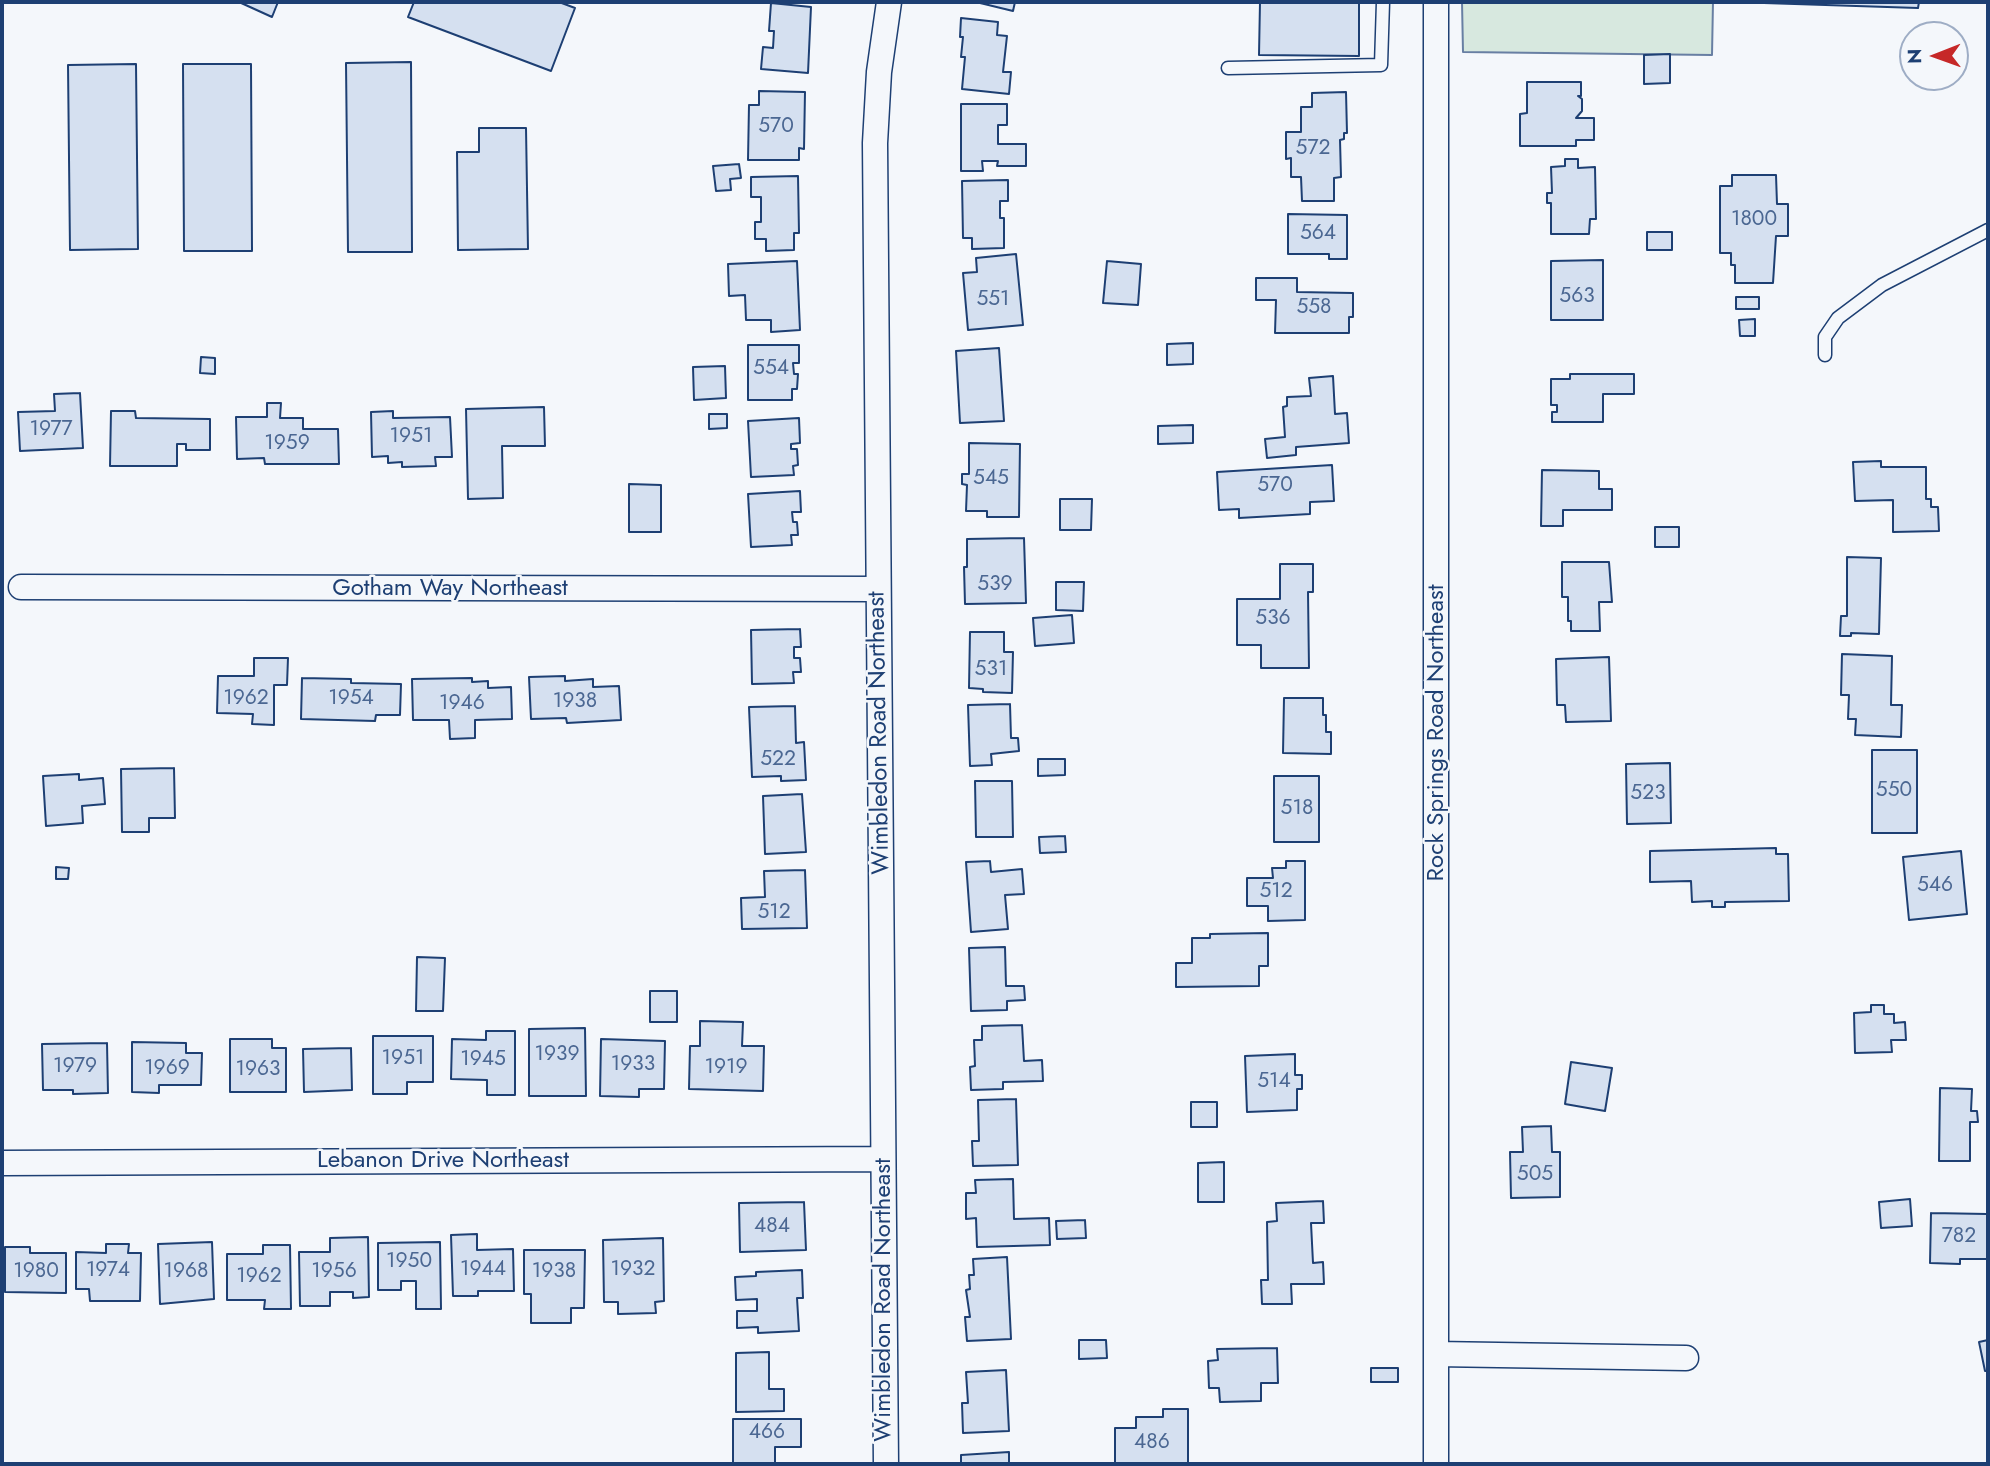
<!DOCTYPE html>
<html>
<head>
<meta charset="utf-8">
<style>
	body { margin:0 }
	#map { position:relative; width:1990px; height:1466px; overflow:hidden; background:#f4f7fb; font-family:Jost,sans-serif }
	canvas { display:block }
	.frame { position:absolute; inset:0; border:4px solid #1d3f73; pointer-events:none }
	.north { position:absolute; left:1899px; top:21px; width:70px; height:70px; box-sizing:border-box; background:#f4f7fb; border:2px solid #9eadc5; border-radius:50%; rotate:269deg; font-size:19px; font-weight:700; line-height:28px; text-align:center; color:#1d3f73 }
	.north::after { content:''; display:block; margin:auto; width:24px; height:32px; background:#c62828; clip-path:polygon(50% 0,100% 100%,50% 72%,0 100%) }
</style>
</head>
<body>
<div id="map">
<canvas width="1990" height="1466"></canvas>
<div class="frame"></div>
<div class="north">N</div>
</div>
<script>
const ctx = document.querySelector('canvas').getContext('2d');
ctx.lineJoin = 'round';
function fillPath(path, color) { ctx.fillStyle = color; ctx.fill(path, 'evenodd'); }
const shape = rows => new Path2D(rows.map(r => 'M' + r).join(''));
function strokePath(path, color, width, dash) { ctx.strokeStyle = color; ctx.lineWidth = width; ctx.lineCap = dash ? 'butt' : 'round'; ctx.setLineDash(dash || []); ctx.stroke(path); }
function drawText(font, color, halo, rows, align = 'center') {
  ctx.font = font + ' Jost,sans-serif'; ctx.lineWidth = 5; ctx.setLineDash([]); ctx.textBaseline = 'middle'; ctx.strokeStyle = halo; ctx.fillStyle = color; for (const [text, x, y, turn = 0] of rows) {
    ctx.save(); ctx.translate(x, y); ctx.rotate((+turn || 0) * Math.PI / 180); ctx.textAlign = isNaN(turn) ? turn : align; if (halo) ctx.strokeText(text, 0, 0); ctx.fillText(text, 0, 0); ctx.restore();
  }
}
const green = shape([
	[1462,2,1713,2,1712,55,1463,52,1462,2]
]);
fillPath(green, '#d7e8df');
strokePath(green, '#687fa3', 2);
const building = shape([
	[239,2,278,2,272,17,239,2],
	[414,2,559,2,575,8,551,71,408,17,414,2],
	[976,2,1015,2,1013,11,976,2],
	[1260,2,1359,2,1359,56,1259,55,1260,2],
	[1733,2,1919,2,1918,8,1733,2],
	[771,3,811,7,808,73,761,69,763,47,773,48,774,31,769,31,771,3],
	[961,18,998,22,997,35,1007,36,1003,72,1011,72,1009,94,962,89,965,57,961,57,963,37,960,37,961,18],
	[1670,54,1670,83,1644,84,1644,55,1670,54],
	[411,62,412,252,348,252,346,63,411,62],
	[136,64,138,249,70,250,68,65,136,64],
	[183,64,251,64,252,251,184,251,183,64],
	[1527,82,1581,82,1581,96,1578,96,1582,99,1582,111,1576,118,1594,118,1594,140,1576,140,1576,146,1520,146,1520,114,1527,113,1527,82],
	[759,91,805,92,804,149,799,148,799,160,748,160,749,105,759,105,759,91],
	[1346,92,1347,133,1344,133,1344,139,1340,140,1341,177,1334,178,1334,201,1302,201,1301,177,1291,177,1291,158,1286,159,1286,132,1301,132,1301,107,1312,107,1312,93,1346,92],
	[961,104,1007,104,1007,125,998,125,998,144,1026,144,1026,166,997,166,998,161,982,161,983,171,961,171,961,104],
	[479,128,526,128,528,249,458,250,457,152,479,152,479,128],
	[1565,159,1578,159,1578,168,1595,167,1596,219,1590,219,1589,234,1551,234,1551,203,1547,203,1547,193,1552,193,1551,167,1565,166,1565,159],
	[739,164,741,178,730,179,731,190,716,191,713,166,739,164],
	[1732,175,1776,175,1777,204,1788,204,1788,236,1776,236,1773,283,1735,283,1735,265,1731,265,1731,253,1720,253,1720,186,1732,186,1732,175],
	[798,176,799,233,794,233,794,250,766,251,766,239,755,239,755,222,761,222,761,197,751,197,751,177,798,176],
	[1008,180,1008,201,1000,201,1000,218,1004,218,1004,248,972,249,972,238,963,238,962,181,1008,180],
	[1288,214,1347,215,1347,259,1329,259,1329,254,1288,254,1288,214],
	[1647,232,1672,232,1672,250,1647,250,1647,232],
	[1016,254,1023,325,968,330,963,273,977,272,976,258,1016,254],
	[1603,260,1603,320,1551,320,1551,261,1603,260],
	[797,261,800,330,771,332,771,320,746,320,745,295,729,296,728,264,797,261],
	[1107,261,1141,264,1138,305,1103,303,1107,261],
	[1256,278,1297,278,1297,292,1353,293,1353,317,1349,317,1349,333,1275,333,1276,300,1256,300,1256,278],
	[1736,297,1759,297,1759,309,1736,309,1736,297],
	[1755,319,1755,336,1740,336,1739,320,1755,319],
	[1193,343,1193,364,1167,365,1167,344,1193,343],
	[748,345,799,345,799,363,793,363,794,374,798,374,797,389,792,389,792,400,748,400,748,345],
	[999,348,1004,421,960,423,956,351,999,348],
	[201,357,215,358,215,374,200,373,201,357],
	[725,366,726,398,694,400,693,367,725,366],
	[1570,374,1634,374,1634,394,1603,394,1603,422,1552,422,1552,412,1557,412,1557,405,1551,405,1551,379,1570,379,1570,374],
	[1333,376,1335,414,1347,413,1349,443,1296,447,1296,455,1267,458,1265,439,1285,437,1283,407,1287,406,1287,397,1311,396,1309,378,1333,376],
	[80,393,83,448,20,451,18,412,55,411,54,394,80,393],
	[267,403,281,403,280,418,303,418,303,429,338,429,339,464,265,464,264,458,237,459,236,417,267,417,267,403],
	[544,407,545,446,502,446,503,498,468,499,466,409,544,407],
	[111,411,135,411,136,418,210,419,210,450,186,450,186,444,177,444,177,466,110,466,111,411],
	[393,411,393,418,450,417,452,457,435,457,436,466,402,467,402,462,388,463,388,456,372,457,371,412,393,411],
	[709,414,727,414,727,428,709,429,709,414],
	[799,418,800,443,791,444,791,449,797,449,798,465,793,466,794,475,751,477,748,421,799,418],
	[1193,425,1193,443,1158,444,1158,426,1193,425],
	[969,443,1020,444,1019,517,987,517,987,511,966,511,967,485,962,484,962,474,969,474,969,443],
	[1881,461,1881,467,1926,467,1926,499,1931,499,1931,507,1938,507,1939,531,1893,532,1893,500,1855,501,1853,462,1881,461],
	[1332,465,1334,501,1310,502,1310,514,1239,518,1239,509,1219,510,1217,472,1332,465],
	[1542,470,1599,471,1599,489,1612,489,1612,510,1563,510,1563,526,1541,526,1542,470],
	[629,484,661,485,661,532,629,532,629,484],
	[800,491,801,512,792,512,793,522,797,522,798,535,791,535,792,545,751,547,748,494,800,491],
	[1060,499,1092,499,1091,530,1060,530,1060,499],
	[1655,527,1679,527,1679,547,1655,547,1655,527],
	[1024,538,1026,603,965,604,964,567,967,567,967,539,1024,538],
	[1847,557,1881,558,1879,634,1851,633,1851,636,1840,636,1841,616,1847,616,1847,557],
	[1562,562,1609,562,1612,602,1599,602,1600,631,1571,631,1571,621,1568,621,1568,597,1562,597,1562,562],
	[1280,564,1313,564,1313,592,1308,592,1309,668,1261,668,1261,645,1237,645,1237,599,1280,599,1280,564],
	[1056,582,1084,582,1083,611,1056,610,1056,582],
	[1072,615,1074,643,1035,646,1033,618,1072,615],
	[800,629,801,647,794,647,794,658,800,658,801,672,793,672,794,683,752,684,751,630,800,629],
	[970,632,1004,632,1004,652,1013,652,1012,693,983,692,983,689,969,688,970,632],
	[1842,654,1892,656,1891,705,1902,705,1901,737,1855,735,1856,719,1848,719,1849,695,1841,695,1842,654],
	[1609,657,1611,721,1566,722,1565,705,1557,705,1556,659,1609,657],
	[254,658,288,658,287,685,274,685,274,725,252,724,253,714,217,713,218,676,254,676,254,658],
	[565,676,565,681,593,679,593,687,619,686,621,720,567,723,566,718,531,719,529,677,565,676],
	[302,678,351,679,351,683,401,684,400,715,376,715,375,721,301,719,302,678],
	[472,678,472,682,488,681,488,688,511,687,512,719,475,720,475,738,450,739,449,720,413,720,412,679,472,678],
	[1284,698,1323,698,1323,715,1326,715,1326,732,1331,732,1331,754,1283,753,1284,698],
	[1010,704,1011,738,1018,738,1019,751,991,754,992,765,970,766,968,705,1010,704],
	[795,706,796,743,804,742,806,780,781,781,781,776,752,777,749,707,795,706],
	[1872,750,1917,750,1917,833,1872,833,1872,750],
	[1038,759,1065,759,1065,775,1038,776,1038,759],
	[1670,763,1671,823,1627,824,1626,764,1670,763],
	[174,768,175,818,149,818,149,832,122,832,121,769,174,768],
	[79,774,79,780,103,778,105,804,82,806,83,823,46,826,43,776,79,774],
	[1274,776,1319,776,1319,842,1274,842,1274,776],
	[975,781,1012,781,1013,837,976,837,975,781],
	[802,794,806,852,765,854,763,796,802,794],
	[1065,836,1066,852,1040,853,1039,837,1065,836],
	[1776,848,1776,854,1788,854,1789,901,1725,902,1725,907,1712,907,1712,901,1692,902,1691,881,1650,882,1650,851,1776,848],
	[1961,851,1967,914,1909,920,1903,857,1961,851],
	[990,861,991,872,1022,869,1024,894,1005,895,1008,929,971,932,966,862,990,861],
	[1286,861,1305,861,1305,920,1268,921,1268,906,1247,906,1247,878,1273,878,1272,868,1286,868,1286,861],
	[56,867,69,868,68,879,56,879,56,867],
	[805,870,807,928,742,929,741,898,765,897,764,871,805,870],
	[1268,933,1268,966,1259,966,1259,986,1176,987,1176,963,1192,963,1192,938,1210,938,1210,934,1268,933],
	[1005,947,1006,986,1024,986,1025,1000,1007,1001,1007,1010,971,1011,969,948,1005,947],
	[417,957,445,958,443,1011,416,1011,417,957],
	[650,991,677,991,677,1022,650,1022,650,991],
	[1871,1005,1884,1005,1884,1014,1894,1014,1894,1023,1905,1022,1906,1040,1891,1040,1892,1052,1855,1053,1854,1013,1871,1012,1871,1005],
	[700,1021,743,1022,742,1046,764,1046,763,1091,689,1089,690,1046,700,1046,700,1021],
	[1022,1025,1024,1061,1042,1060,1043,1081,1003,1082,1003,1089,971,1090,970,1067,975,1066,974,1040,982,1040,982,1026,1022,1025],
	[585,1028,586,1096,529,1096,529,1029,585,1028],
	[486,1031,515,1031,515,1095,487,1095,487,1080,451,1079,452,1039,486,1040,486,1031],
	[373,1036,433,1036,433,1082,407,1082,407,1094,373,1094,373,1036],
	[230,1039,272,1039,272,1048,286,1048,286,1092,230,1092,230,1039],
	[601,1039,665,1041,664,1089,639,1089,639,1097,600,1096,601,1039],
	[132,1042,186,1043,186,1053,202,1053,201,1085,159,1085,159,1093,132,1092,132,1042],
	[107,1043,108,1093,73,1094,73,1090,43,1090,42,1044,107,1043],
	[351,1048,352,1090,304,1092,303,1049,351,1048],
	[1295,1054,1295,1075,1302,1075,1302,1089,1297,1089,1297,1110,1247,1112,1245,1056,1295,1054],
	[1571,1062,1612,1068,1605,1111,1565,1104,1571,1062],
	[1940,1088,1972,1089,1971,1111,1977,1111,1978,1122,1970,1122,1970,1161,1939,1161,1940,1088],
	[1016,1099,1018,1165,973,1166,972,1141,979,1141,978,1100,1016,1099],
	[1191,1102,1217,1102,1217,1127,1191,1127,1191,1102],
	[1551,1126,1552,1152,1560,1152,1560,1197,1511,1198,1510,1152,1523,1152,1522,1127,1551,1126],
	[1224,1162,1224,1202,1198,1202,1198,1163,1224,1162],
	[1013,1179,1014,1219,1049,1218,1050,1245,977,1247,976,1218,966,1219,966,1193,976,1193,975,1180,1013,1179],
	[1910,1199,1912,1226,1881,1228,1879,1202,1910,1199],
	[1323,1201,1324,1223,1311,1223,1313,1263,1323,1262,1324,1284,1291,1284,1292,1304,1262,1304,1261,1280,1268,1280,1267,1222,1277,1221,1276,1203,1323,1201],
	[804,1202,806,1250,740,1252,739,1203,804,1202],
	[1931,1213,1987,1214,1987,1259,1960,1259,1960,1264,1930,1263,1931,1213],
	[1085,1220,1086,1238,1057,1239,1056,1221,1085,1220],
	[477,1234,477,1250,513,1249,514,1291,478,1291,478,1296,453,1296,451,1235,477,1234],
	[368,1237,369,1297,353,1298,353,1292,330,1292,330,1306,300,1306,299,1252,330,1252,330,1238,368,1237],
	[663,1238,664,1301,655,1302,656,1313,618,1314,618,1302,604,1302,603,1240,663,1238],
	[212,1242,214,1299,160,1304,158,1244,212,1242],
	[440,1242,441,1309,416,1309,416,1281,401,1281,401,1290,378,1290,378,1243,440,1242],
	[106,1244,129,1244,128,1253,141,1253,140,1301,90,1301,89,1289,76,1289,76,1252,106,1253,106,1244],
	[263,1245,290,1245,291,1309,264,1309,265,1300,227,1300,227,1254,263,1254,263,1245],
	[5,1247,30,1247,30,1253,66,1253,66,1293,5,1292,5,1247],
	[524,1250,585,1250,584,1308,571,1308,571,1323,531,1323,531,1294,524,1294,524,1250],
	[1007,1257,1011,1339,967,1341,965,1317,970,1317,966,1290,970,1289,969,1275,974,1275,973,1259,1007,1257],
	[802,1270,803,1298,797,1298,799,1331,758,1333,758,1327,737,1328,737,1311,757,1311,757,1299,736,1300,735,1277,756,1276,756,1272,802,1270],
	[1079,1340,1106,1340,1107,1358,1079,1359,1079,1340],
	[1988,1340,1988,1371,1985,1371,1979,1342,1988,1340],
	[1277,1348,1278,1383,1261,1383,1261,1401,1220,1402,1219,1388,1209,1388,1208,1361,1218,1360,1217,1349,1277,1348],
	[769,1352,769,1389,784,1389,784,1411,736,1412,736,1353,769,1352],
	[1371,1368,1398,1368,1398,1382,1371,1382,1371,1368],
	[1006,1370,1009,1431,963,1433,962,1403,968,1403,966,1372,1006,1370],
	[1163,1409,1188,1409,1188,1464,1115,1464,1115,1428,1136,1428,1136,1417,1163,1417,1163,1409],
	[733,1419,801,1419,801,1447,775,1447,775,1464,733,1464,733,1419],
	[1009,1452,1009,1464,961,1464,961,1455,1009,1452]
]);
fillPath(building, '#d5e0f0');
strokePath(building, '#1d3f73', 2);
const lane = shape([
	[1228,68,1381,65,1383,2],
	[1825,355,1825,337,1838,318,1882,285,1988,230]
]);
const street = shape([
	[21,587,878,589],
	[2,1163,883,1159],
	[1436,1354,1686,1358],
	[886,1464,875,143,879,72,889,2],
	[1436,1464,1436,2]
]);
strokePath(lane, '#1d3f73', 15);
strokePath(street, '#1d3f73', 27);
strokePath(lane, '#f4f7fb', 12);
strokePath(street, '#f4f7fb', 24);
drawText('21px', '#4b6792', null, [
	["570",776,127],
	["572",1313,149],
	["1800",1754,220],
	["564",1318,234],
	["563",1577,297],
	["551",993,300],
	["558",1314,308],
	["554",771,369],
	["1977",51,430],
	["1951",411,437],
	["1959",287,444],
	["545",991,479],
	["570",1275,486],
	["539",995,585],
	["536",1273,619],
	["531",991,670],
	["1962",246,699],
	["1954",351,699],
	["1938",575,702],
	["1946",462,704],
	["522",778,760],
	["550",1894,791],
	["523",1648,794],
	["518",1297,809],
	["546",1935,886],
	["512",1276,892],
	["512",774,913],
	["1939",557,1055],
	["1951",403,1059],
	["1945",483,1060],
	["1933",633,1065],
	["1979",75,1067],
	["1919",726,1068],
	["1969",167,1069],
	["1963",258,1070],
	["514",1274,1082],
	["505",1535,1175],
	["484",772,1227],
	["782",1959,1237],
	["1950",409,1262],
	["1944",483,1270],
	["1932",633,1270],
	["1974",108,1271],
	["1980",36,1272],
	["1968",186,1272],
	["1956",334,1272],
	["1938",554,1272],
	["1962",259,1277],
	["466",767,1433],
	["486",1152,1443]
]);
drawText('24px', '#1d3f73', '#f4f7fb', [
	["Gotham Way Northeast",450,589],
	["Wimbledon Road Northeast",880,733,-91],
	["Rock Springs Road Northeast",1437,733,-90],
	["Lebanon Drive Northeast",443,1161],
	["Wimbledon Road Northeast",884,1300,-90]
]);
</script>
</body>
</html>
